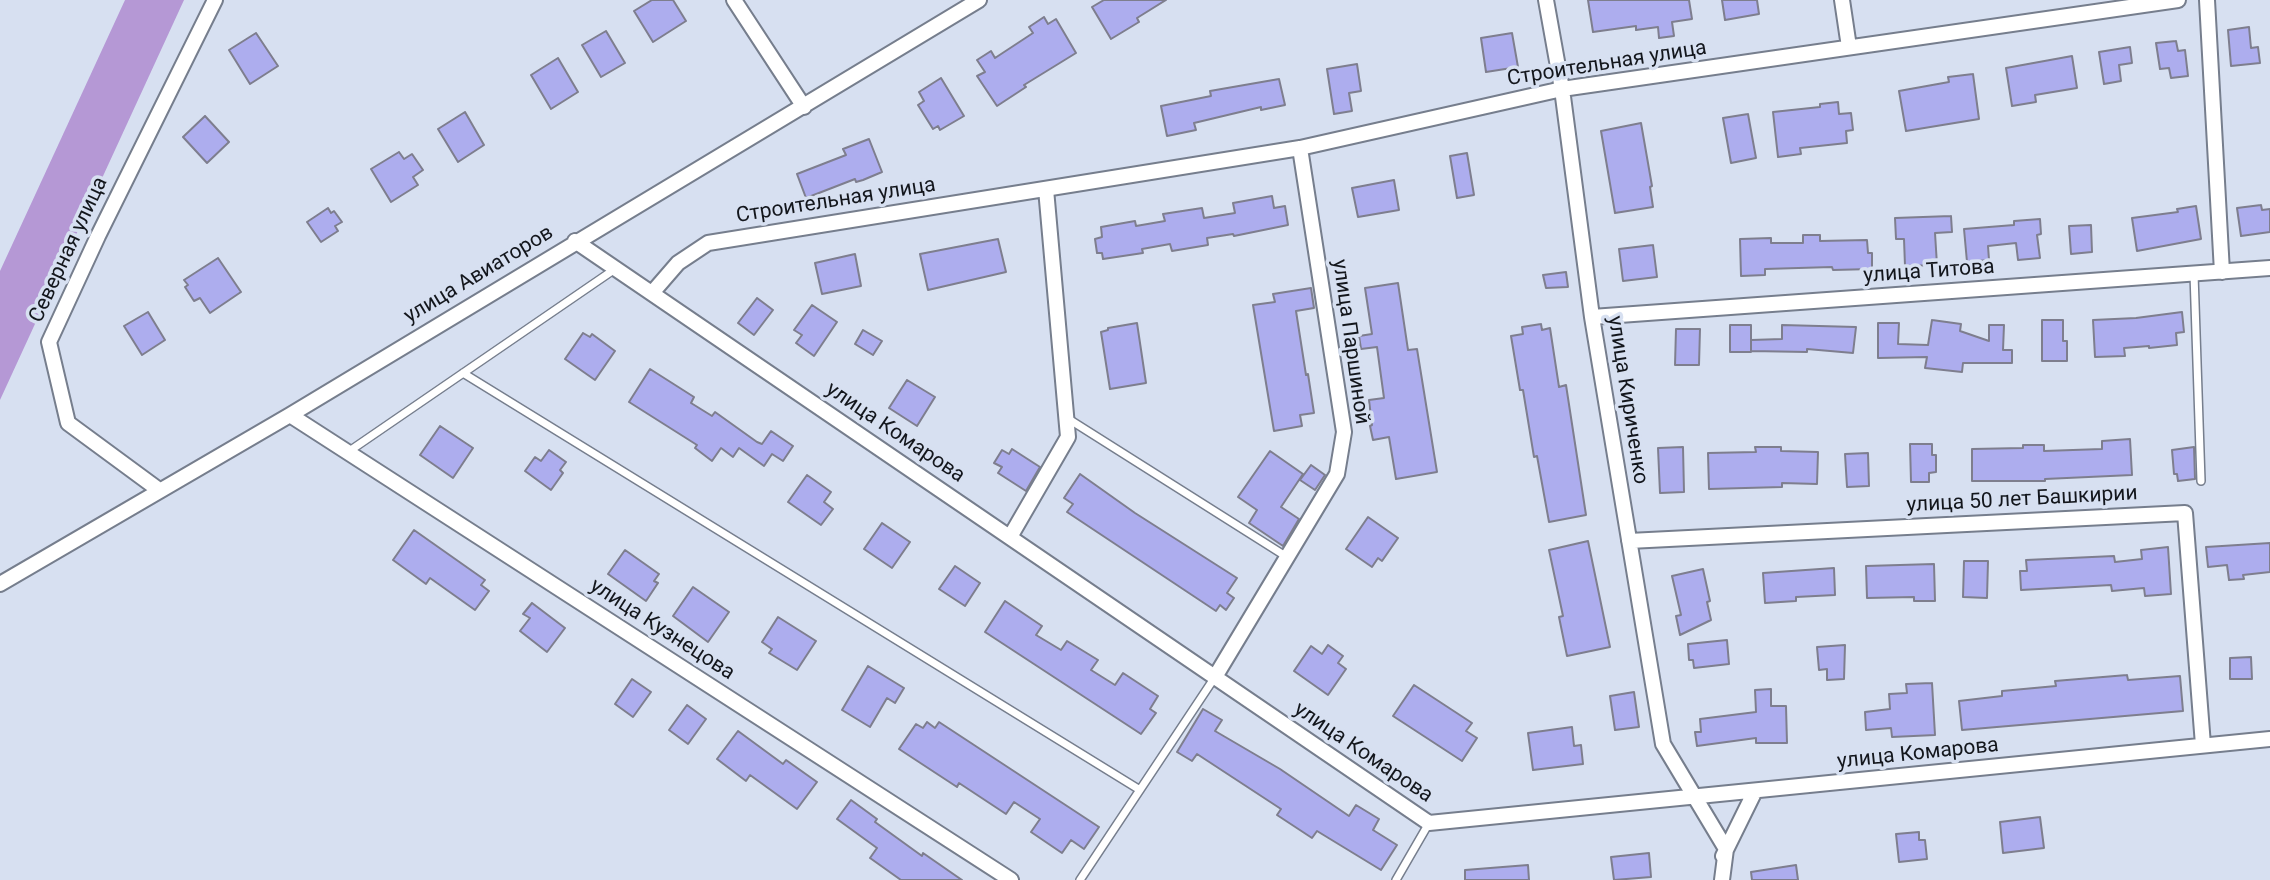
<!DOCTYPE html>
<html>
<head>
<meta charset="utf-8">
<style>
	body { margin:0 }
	canvas { display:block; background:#d7e0f1 }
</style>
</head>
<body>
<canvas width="2270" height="880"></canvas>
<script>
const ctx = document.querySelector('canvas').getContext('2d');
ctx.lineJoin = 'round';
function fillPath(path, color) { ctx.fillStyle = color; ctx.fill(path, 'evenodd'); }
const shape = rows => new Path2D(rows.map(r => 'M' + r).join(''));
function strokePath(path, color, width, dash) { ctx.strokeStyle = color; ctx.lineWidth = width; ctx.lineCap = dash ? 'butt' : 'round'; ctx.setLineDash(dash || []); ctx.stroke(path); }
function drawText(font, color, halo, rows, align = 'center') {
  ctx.font = font + ' Roboto,sans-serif'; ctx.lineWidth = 7; ctx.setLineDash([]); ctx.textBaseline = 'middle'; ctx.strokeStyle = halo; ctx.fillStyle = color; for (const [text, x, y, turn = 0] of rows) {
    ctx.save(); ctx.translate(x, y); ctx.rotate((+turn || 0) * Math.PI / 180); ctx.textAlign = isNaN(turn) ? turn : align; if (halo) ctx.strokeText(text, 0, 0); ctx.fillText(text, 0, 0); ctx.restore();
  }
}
fillPath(shape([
	[125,0,184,0,0,400,0,271]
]), '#b598d5');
const building = shape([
	[652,0,673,0,686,21,653,42,634,11,652,0],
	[1104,0,1166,0,1137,18,1139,22,1111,39,1092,7,1104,0],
	[1588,0,1689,0,1692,19,1672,22,1674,36,1659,38,1658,27,1636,30,1636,26,1593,32,1588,0],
	[1722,0,1757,0,1759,14,1725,20,1722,0],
	[1044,17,1048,24,1056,19,1076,53,1024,85,1026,87,997,106,977,76,985,72,977,60,991,51,995,58,1033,33,1029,27,1044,17],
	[2249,27,2251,48,2258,47,2260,63,2231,66,2228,30,2249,27],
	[606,31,625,63,601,77,582,45,606,31],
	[256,33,278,66,250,84,229,50,256,33],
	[1512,33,1518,67,1486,72,1481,38,1512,33],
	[2176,41,2178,51,2185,50,2188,76,2171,78,2169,68,2160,69,2156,43,2176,41],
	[2130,47,2132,63,2119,65,2121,81,2104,84,2099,52,2130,47],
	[2072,56,2077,88,2035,95,2036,102,2012,106,2006,68,2072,56],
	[558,58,578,92,551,109,531,75,558,58],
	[1357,64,1361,91,1349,93,1352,111,1334,114,1327,69,1357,64],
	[1973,74,1979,119,1906,131,1899,91,1949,82,1948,77,1973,74],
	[941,78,964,116,940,130,938,126,933,129,918,105,924,101,919,92,941,78],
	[1279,79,1285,105,1261,110,1261,107,1194,123,1196,130,1167,136,1161,106,1211,96,1210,91,1279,79],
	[1838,102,1839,114,1851,113,1853,130,1846,131,1847,143,1800,148,1801,154,1778,157,1773,112,1820,107,1820,104,1838,102],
	[465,112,484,145,458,162,438,129,465,112],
	[1748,114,1756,158,1731,163,1723,118,1748,114],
	[205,116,229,142,207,163,183,137,205,116],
	[1641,123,1652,186,1650,187,1653,207,1615,213,1601,131,1641,123],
	[869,139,882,172,863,180,856,182,855,179,806,198,797,174,846,155,843,149,869,139],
	[399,152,404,159,412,154,423,170,413,177,418,185,391,202,371,169,399,152],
	[1467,153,1474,195,1457,198,1450,156,1467,153],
	[1394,180,1399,210,1358,217,1352,188,1394,180],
	[1272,196,1274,208,1285,206,1288,225,1234,236,1233,234,1207,238,1208,245,1172,251,1170,244,1142,249,1143,253,1103,259,1102,253,1097,253,1095,239,1102,237,1101,227,1135,221,1136,226,1165,221,1163,214,1202,208,1204,218,1235,213,1233,203,1272,196],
	[2261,205,2262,210,2270,209,2270,232,2241,236,2237,208,2261,205],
	[2196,206,2201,239,2137,251,2132,218,2178,212,2177,209,2196,206],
	[328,208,331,213,334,211,342,222,335,226,338,231,321,242,307,222,328,208],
	[1951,216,1952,232,1935,233,1937,265,1905,266,1904,239,1896,239,1895,218,1951,216],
	[2040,219,2041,234,2037,235,2040,258,2018,260,2016,243,1988,246,1989,260,1967,262,1964,229,2014,225,2014,221,2040,219],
	[2091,225,2092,252,2071,254,2069,226,2091,225],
	[1803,235,1820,235,1820,241,1867,240,1868,253,1872,253,1872,269,1833,270,1832,267,1765,269,1765,275,1741,276,1740,239,1771,238,1771,243,1803,243,1803,235],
	[998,239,1006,272,928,290,920,254,998,239],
	[1653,245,1657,277,1623,281,1619,249,1653,245],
	[855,254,861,286,822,294,815,263,855,254],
	[218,258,241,292,210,313,200,298,194,301,185,287,188,285,184,280,218,258],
	[1566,272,1568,287,1546,288,1543,275,1566,272],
	[1398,283,1408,350,1417,349,1437,472,1396,479,1389,437,1373,440,1370,426,1372,425,1369,400,1384,398,1377,347,1361,349,1359,336,1372,334,1365,288,1398,283],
	[1311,288,1314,308,1296,311,1306,375,1308,374,1314,413,1300,415,1302,426,1274,431,1253,305,1275,302,1273,294,1311,288],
	[757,298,773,310,754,335,738,323,757,298],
	[812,305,837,322,814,356,796,343,802,335,794,330,812,305],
	[148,312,165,340,142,355,124,326,148,312],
	[2182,312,2184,332,2176,333,2177,345,2149,348,2149,346,2124,348,2125,356,2095,357,2093,320,2136,318,2182,312],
	[1932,320,1961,324,1960,331,1989,341,1989,325,2004,325,2003,350,2012,350,2012,363,1963,363,1962,372,1925,368,1927,357,1878,358,1878,323,1899,323,1898,344,1928,345,1932,320],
	[2042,320,2063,320,2063,341,2067,341,2067,361,2042,361,2042,320],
	[1137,323,1146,383,1110,389,1101,332,1108,330,1108,328,1137,323],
	[1541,324,1542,330,1550,328,1559,387,1566,385,1586,515,1549,522,1537,456,1534,457,1523,390,1520,390,1511,336,1523,334,1522,327,1541,324],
	[1730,325,1751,325,1751,352,1730,352,1730,325],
	[1782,325,1856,327,1853,353,1807,349,1807,352,1751,351,1751,340,1782,339,1782,325],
	[1676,329,1700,329,1699,365,1675,365,1676,329],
	[863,330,882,341,873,355,855,344,863,330],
	[583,333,590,337,592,334,615,351,595,380,565,359,583,333],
	[650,369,694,397,691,403,712,416,715,412,757,442,762,444,771,431,793,446,783,461,772,454,764,466,739,448,733,457,721,448,712,461,695,448,697,445,629,402,650,369],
	[907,380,935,397,917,426,889,408,907,380],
	[440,426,473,448,453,478,420,455,440,426],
	[2130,439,2132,475,2045,479,2045,481,1972,481,1972,449,2023,448,2023,445,2044,445,2044,451,2102,449,2102,441,2130,439],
	[1910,444,1932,444,1932,455,1936,455,1936,472,1929,473,1929,482,1911,482,1910,444],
	[1683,447,1684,492,1660,493,1658,448,1683,447],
	[1755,447,1781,447,1781,451,1818,452,1817,484,1782,483,1782,487,1709,489,1708,453,1756,452,1755,447],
	[2194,447,2195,479,2178,481,2177,474,2174,474,2172,450,2194,447],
	[1012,449,1040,467,1026,491,998,473,1002,467,994,463,1002,450,1009,454,1012,449],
	[549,450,566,462,560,470,563,473,551,490,525,471,535,457,541,461,549,450],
	[1270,451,1303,474,1281,507,1299,519,1283,546,1249,523,1257,510,1238,497,1270,451],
	[1868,453,1869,486,1847,487,1845,454,1868,453],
	[1311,465,1325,475,1315,490,1300,480,1311,465],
	[1080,474,1135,513,1237,578,1227,593,1234,598,1226,610,1220,605,1216,611,1067,512,1073,504,1064,498,1080,474],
	[807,475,831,492,824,502,833,509,821,525,788,502,807,475],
	[1368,517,1398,538,1382,561,1378,558,1372,567,1346,549,1368,517],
	[882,523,910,542,892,568,864,549,882,523],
	[414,530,485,580,481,585,489,591,475,610,430,578,426,584,393,560,414,530],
	[1588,541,1610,647,1567,656,1559,617,1563,616,1549,550,1588,541],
	[2270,543,2270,572,2243,575,2244,579,2229,580,2227,565,2208,567,2206,547,2270,543],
	[2168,547,2171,594,2145,596,2144,588,2112,591,2111,585,2021,590,2020,571,2027,571,2026,560,2114,556,2115,562,2142,559,2141,550,2168,547],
	[625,550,659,574,654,581,658,583,646,601,608,574,625,550],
	[1964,561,1988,561,1987,598,1963,597,1964,561],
	[1934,564,1935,601,1914,601,1914,597,1867,598,1866,566,1934,564],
	[955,566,980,583,965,606,939,589,955,566],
	[1834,568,1835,595,1796,597,1796,601,1765,603,1763,573,1834,568],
	[1703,569,1710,601,1707,602,1711,620,1680,635,1676,616,1681,615,1672,576,1703,569],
	[693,587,729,612,708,642,673,616,693,587],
	[1005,601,1042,626,1036,635,1061,650,1067,641,1098,660,1091,670,1115,685,1123,673,1158,696,1150,709,1156,713,1141,734,985,632,1005,601],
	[532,603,565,628,547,652,520,631,530,618,523,614,532,603],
	[778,617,816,641,797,670,769,653,772,649,762,642,778,617],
	[1727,640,1729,664,1694,668,1693,660,1689,660,1688,644,1727,640],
	[1328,645,1343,656,1338,663,1346,669,1328,695,1294,671,1311,646,1322,654,1328,645],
	[1845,645,1844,679,1827,680,1827,669,1819,670,1817,647,1845,645],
	[2251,657,2252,679,2230,679,2230,658,2251,657],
	[868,666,904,688,895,703,887,698,870,727,842,710,868,666],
	[2127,675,2128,680,2180,676,2183,711,1962,730,1959,701,2002,696,2002,691,2056,686,2055,681,2127,675],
	[632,679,651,692,633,717,615,704,632,679],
	[1932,683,1935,735,1892,737,1891,728,1866,730,1865,712,1890,709,1889,694,1907,693,1906,684,1932,683],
	[1414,685,1472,723,1466,731,1477,738,1462,761,1393,716,1414,685],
	[1771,689,1771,706,1786,706,1787,743,1756,743,1756,738,1697,746,1695,732,1701,732,1700,719,1756,712,1755,690,1771,689],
	[1634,692,1639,727,1615,730,1610,696,1634,692],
	[687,705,706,719,688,744,669,730,687,705],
	[1203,709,1222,720,1215,731,1280,769,1349,816,1356,805,1379,819,1373,830,1397,845,1381,870,1317,831,1312,838,1277,815,1281,809,1197,754,1192,761,1177,752,1203,709],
	[927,722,935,728,939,722,1099,827,1084,849,1071,840,1062,853,1031,832,1040,819,1014,802,1006,814,959,783,957,787,899,749,916,724,923,728,927,722],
	[1572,727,1574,746,1581,745,1583,764,1533,770,1528,733,1572,727],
	[738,731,783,764,786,760,817,782,797,809,750,775,746,781,717,759,738,731],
	[851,800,877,819,875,822,922,856,923,853,962,880,901,880,870,858,877,848,837,819,851,800],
	[2040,817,2044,848,2003,853,2000,822,2040,817],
	[1919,832,1919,840,1925,840,1927,859,1899,862,1896,834,1919,832],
	[1649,853,1651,877,1614,880,1611,857,1649,853],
	[1528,865,1529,880,1465,880,1465,870,1528,865],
	[1796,865,1798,880,1752,880,1751,872,1796,865]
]);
fillPath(building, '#adadee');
strokePath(building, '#7e7e8e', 2);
const service = shape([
	[2194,274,2201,481],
	[463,373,1140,790],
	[1067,418,1287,557],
	[348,452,615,269],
	[1080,880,1215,677],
	[1396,880,1429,823]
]);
const minor = shape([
	[734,0,804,107],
	[1546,0,1562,89,1592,317,1663,744,1726,849,1722,880],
	[1842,0,1849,47],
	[2207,0,2222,272],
	[575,241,1429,823,2270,739],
	[652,293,678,263,708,243,1300,148,1562,89,2178,0],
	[1592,317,2270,268],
	[290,415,1011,880],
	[159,490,68,423,49,342,98,236,215,0],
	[1010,537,1068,437,1046,189],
	[1629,541,2185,513,2203,745],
	[0,584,290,415,979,0],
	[1215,677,1337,474,1344,432,1300,148],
	[1723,856,1755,791]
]);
strokePath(service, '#767e8d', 10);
strokePath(minor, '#767e8d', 18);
strokePath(service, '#fff', 7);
strokePath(minor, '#fff', 14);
drawText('21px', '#13161c', '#d7e0f1', [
	["Строительная улица",1607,64,-9],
	["Строительная улица",836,201,-9],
	["Северная улица",69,250,-65],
	["улица Титова",1929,272,-4],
	["улица Авиаторов",479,275,-31],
	["улица Паршиной",1350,342,82],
	["улица Кириченко",1627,400,81],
	["улица Комарова",895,433,34],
	["улица 50 лет Башкирии",2022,500,-3],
	["улица Кузнецова",662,630,33],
	["улица Комарова",1363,753,34],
	["улица Комарова",1918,754,-6]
]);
</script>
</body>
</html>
